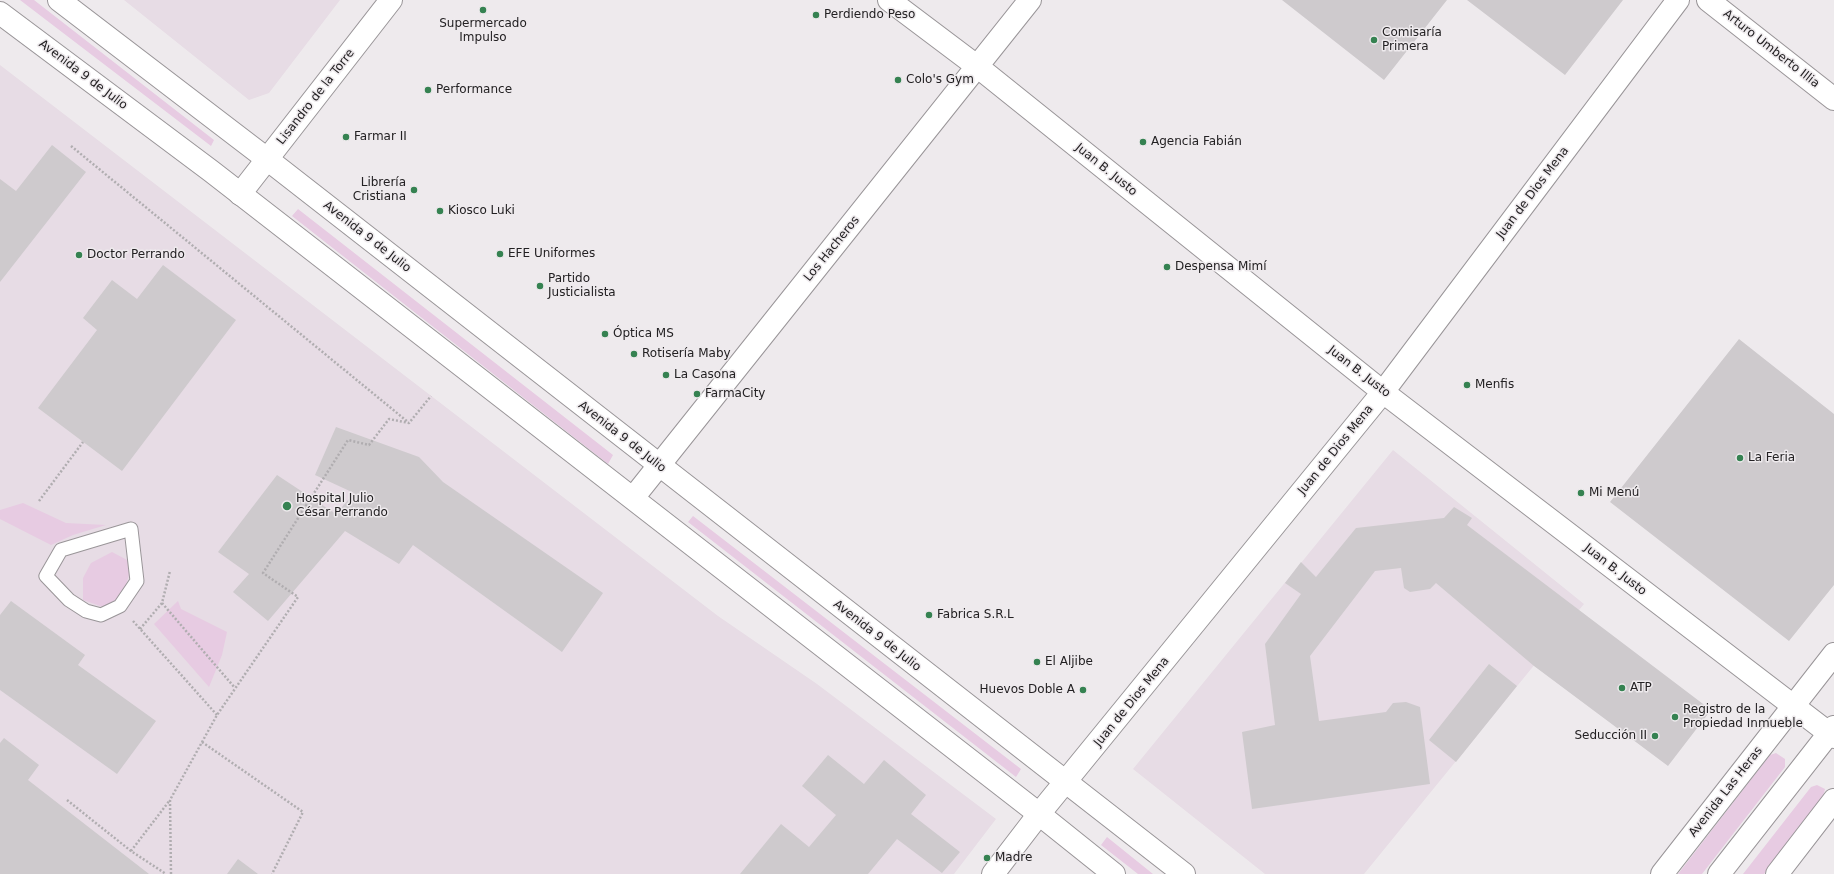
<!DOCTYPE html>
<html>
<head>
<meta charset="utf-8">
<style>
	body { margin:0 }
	canvas { display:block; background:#eeeaed }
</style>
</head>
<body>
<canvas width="1834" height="874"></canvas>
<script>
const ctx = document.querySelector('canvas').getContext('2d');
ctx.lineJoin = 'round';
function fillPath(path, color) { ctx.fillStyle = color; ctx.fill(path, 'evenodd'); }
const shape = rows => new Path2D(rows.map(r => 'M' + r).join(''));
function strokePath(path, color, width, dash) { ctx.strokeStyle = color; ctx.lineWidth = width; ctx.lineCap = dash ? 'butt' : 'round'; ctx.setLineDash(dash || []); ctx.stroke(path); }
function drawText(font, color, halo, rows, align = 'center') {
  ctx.font = font + ' "DejaVu Sans",sans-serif'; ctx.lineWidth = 3; ctx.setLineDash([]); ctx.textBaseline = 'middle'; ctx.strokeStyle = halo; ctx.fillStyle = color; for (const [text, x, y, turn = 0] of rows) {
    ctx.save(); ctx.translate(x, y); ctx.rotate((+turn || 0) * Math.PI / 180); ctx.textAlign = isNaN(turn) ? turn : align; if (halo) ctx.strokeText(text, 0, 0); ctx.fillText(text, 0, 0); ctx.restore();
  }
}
fillPath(shape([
	[124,0,340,0,269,93,249,100],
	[0,65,718,616,817,684,996,819,954,874,0,874],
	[1393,450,1584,604,1364,874,1265,874,1133,769]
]), '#e7dce5');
fillPath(shape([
	[20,0,34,0,214,140,211,146],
	[298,209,613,455,608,464,292,216],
	[23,503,66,523,106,525,73,535,51,545,0,519,0,510],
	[693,516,1021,769,1016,777,688,522],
	[112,552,131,562,129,575,123,594,114,604,103,607,83,600,83,578,91,563],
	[178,601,181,609,227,632,222,655,209,687,154,624],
	[1776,753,1785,759,1785,767,1702,874,1678,874,1770,755],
	[1817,785,1825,789,1823,797,1764,874,1743,874,1811,787],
	[1107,837,1153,874,1138,874,1101,845]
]), '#e7cbe2');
fillPath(shape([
	[1282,0,1447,0,1384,80],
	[1467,0,1623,0,1565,75],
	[52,145,86,172,0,282,0,179,16,191],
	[163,265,236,320,122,471,38,408,97,330,83,318,112,280,137,299],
	[1739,339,1834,414,1834,585,1789,641,1610,502],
	[336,427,419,457,443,482,603,593,562,652,413,545,399,564,345,531,268,621,233,592,249,574,218,552,277,475,336,514,354,493,315,475],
	[1454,507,1472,518,1467,525,1711,710,1668,766,1534,666,1436,583,1430,589,1410,592,1404,588,1401,568,1375,571,1310,656,1319,721,1386,712,1393,703,1406,702,1420,707,1430,784,1252,809,1242,732,1275,725,1265,644,1301,594,1285,583,1301,562,1316,577,1356,528,1444,518],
	[11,601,85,655,78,665,156,721,117,774,0,690,0,615],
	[1489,664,1517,686,1456,762,1429,740],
	[4,738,39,765,28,780,149,874,0,874,0,743],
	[828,755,864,784,884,760,926,795,911,814,960,852,942,873,897,839,868,874,740,874,781,824,809,847,836,815,802,786],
	[238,859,258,874,227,874]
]), '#cecacd');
const service = shape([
	[131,529,137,581,120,606,101,615,86,611,69,600,46,576,61,550,131,529]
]);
const minor = shape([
	[889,0,978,67,1383,392,1834,737],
	[1708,0,1834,99],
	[240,194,391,0],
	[633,498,1030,0],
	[993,874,1039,814,1383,392,1678,0]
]);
const primary = shape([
	[59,0,267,159,1184,874],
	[0,13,211,171,1039,814,1114,874],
	[1662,874,1834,654],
	[1719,874,1834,727],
	[1777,874,1834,800]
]);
strokePath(service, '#999598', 15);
strokePath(minor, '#999598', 24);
strokePath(primary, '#999598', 24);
strokePath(shape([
	[71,146,408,422],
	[39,501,83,442],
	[162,603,235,688],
	[133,621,217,715],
	[140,629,162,603,170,571],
	[202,742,303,812,272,874],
	[67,800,131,851,166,874],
	[131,851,170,800],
	[171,874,170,800,217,715,298,597,263,573,348,440,369,445,389,419,409,423,431,396]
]), '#b0adb0', 2.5, [2, 2]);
strokePath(service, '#fff', 13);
strokePath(minor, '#fff', 22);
strokePath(primary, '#fff', 22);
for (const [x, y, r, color] of [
	[483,10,4,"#358251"],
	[816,15,4,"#358251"],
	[1374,40,4,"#358251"],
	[898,80,4,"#358251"],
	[428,90,4,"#358251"],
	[346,137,4,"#358251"],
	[1143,142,4,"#358251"],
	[414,190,4,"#358251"],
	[440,211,4,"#358251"],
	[500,254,4,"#358251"],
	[79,255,4,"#358251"],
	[1167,267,4,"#358251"],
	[540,286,4,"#358251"],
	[605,334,4,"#358251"],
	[634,354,4,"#358251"],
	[666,375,4,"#358251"],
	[1467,385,4,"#358251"],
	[697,394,4,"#358251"],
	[1740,458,4,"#358251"],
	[1581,493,4,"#358251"],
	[287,506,5,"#358251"],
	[929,615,4,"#358251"],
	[1037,662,4,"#358251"],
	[1622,688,4,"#358251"],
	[1083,690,4,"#358251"],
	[1675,717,4,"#358251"],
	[1655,736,4,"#358251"],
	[987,858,4,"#358251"]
]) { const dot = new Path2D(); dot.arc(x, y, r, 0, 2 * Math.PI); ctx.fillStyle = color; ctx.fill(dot); strokePath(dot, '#eeeaed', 1.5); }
drawText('12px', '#232123', '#eeeaed', [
	["Perdiendo Peso",824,15],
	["Supermercado",483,24,"center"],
	["Impulso",483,38,"center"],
	["Comisaría",1382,33],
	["Primera",1382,47],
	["Colo's Gym",906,80],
	["Performance",436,90],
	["Farmar II",354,137],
	["Agencia Fabián",1151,142],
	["Librería",406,183,"right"],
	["Cristiana",406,197,"right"],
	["Kiosco Luki",448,211],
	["EFE Uniformes",508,254],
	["Doctor Perrando",87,255],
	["Despensa Mimí",1175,267],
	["Partido",548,279],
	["Justicialista",548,293],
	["Óptica MS",613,334],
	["Rotisería Maby",642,354],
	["La Casona",674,375],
	["Menfis",1475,385],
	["FarmaCity",705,394],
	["La Feria",1748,458],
	["Mi Menú",1589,493],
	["Hospital Julio",296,499],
	["César Perrando",296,513],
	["Fabrica S.R.L",937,615],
	["El Aljibe",1045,662],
	["ATP",1630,688],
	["Huevos Doble A",1075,690,"right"],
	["Registro de la",1683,710],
	["Propiedad Inmueble",1683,724],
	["Seducción II",1647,736,"right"],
	["Madre",995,858]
], 'left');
drawText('12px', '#232123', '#eeeaed', [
	["Arturo Umberto Illia",1771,49,38],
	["Avenida 9 de Julio",83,75,37],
	["Lisandro de la Torre",316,97,-52],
	["Juan B. Justo",1106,170,39],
	["Juan de Dios Mena",1533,193,-53],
	["Avenida 9 de Julio",367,237,38],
	["Los Hacheros",832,249,-51],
	["Juan B. Justo",1359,372,38],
	["Avenida 9 de Julio",622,437,38],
	["Juan de Dios Mena",1336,450,-51],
	["Juan B. Justo",1615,570,38],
	["Avenida 9 de Julio",877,636,38],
	["Juan de Dios Mena",1132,702,-51],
	["Avenida Las Heras",1726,792,-52]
]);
</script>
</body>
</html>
